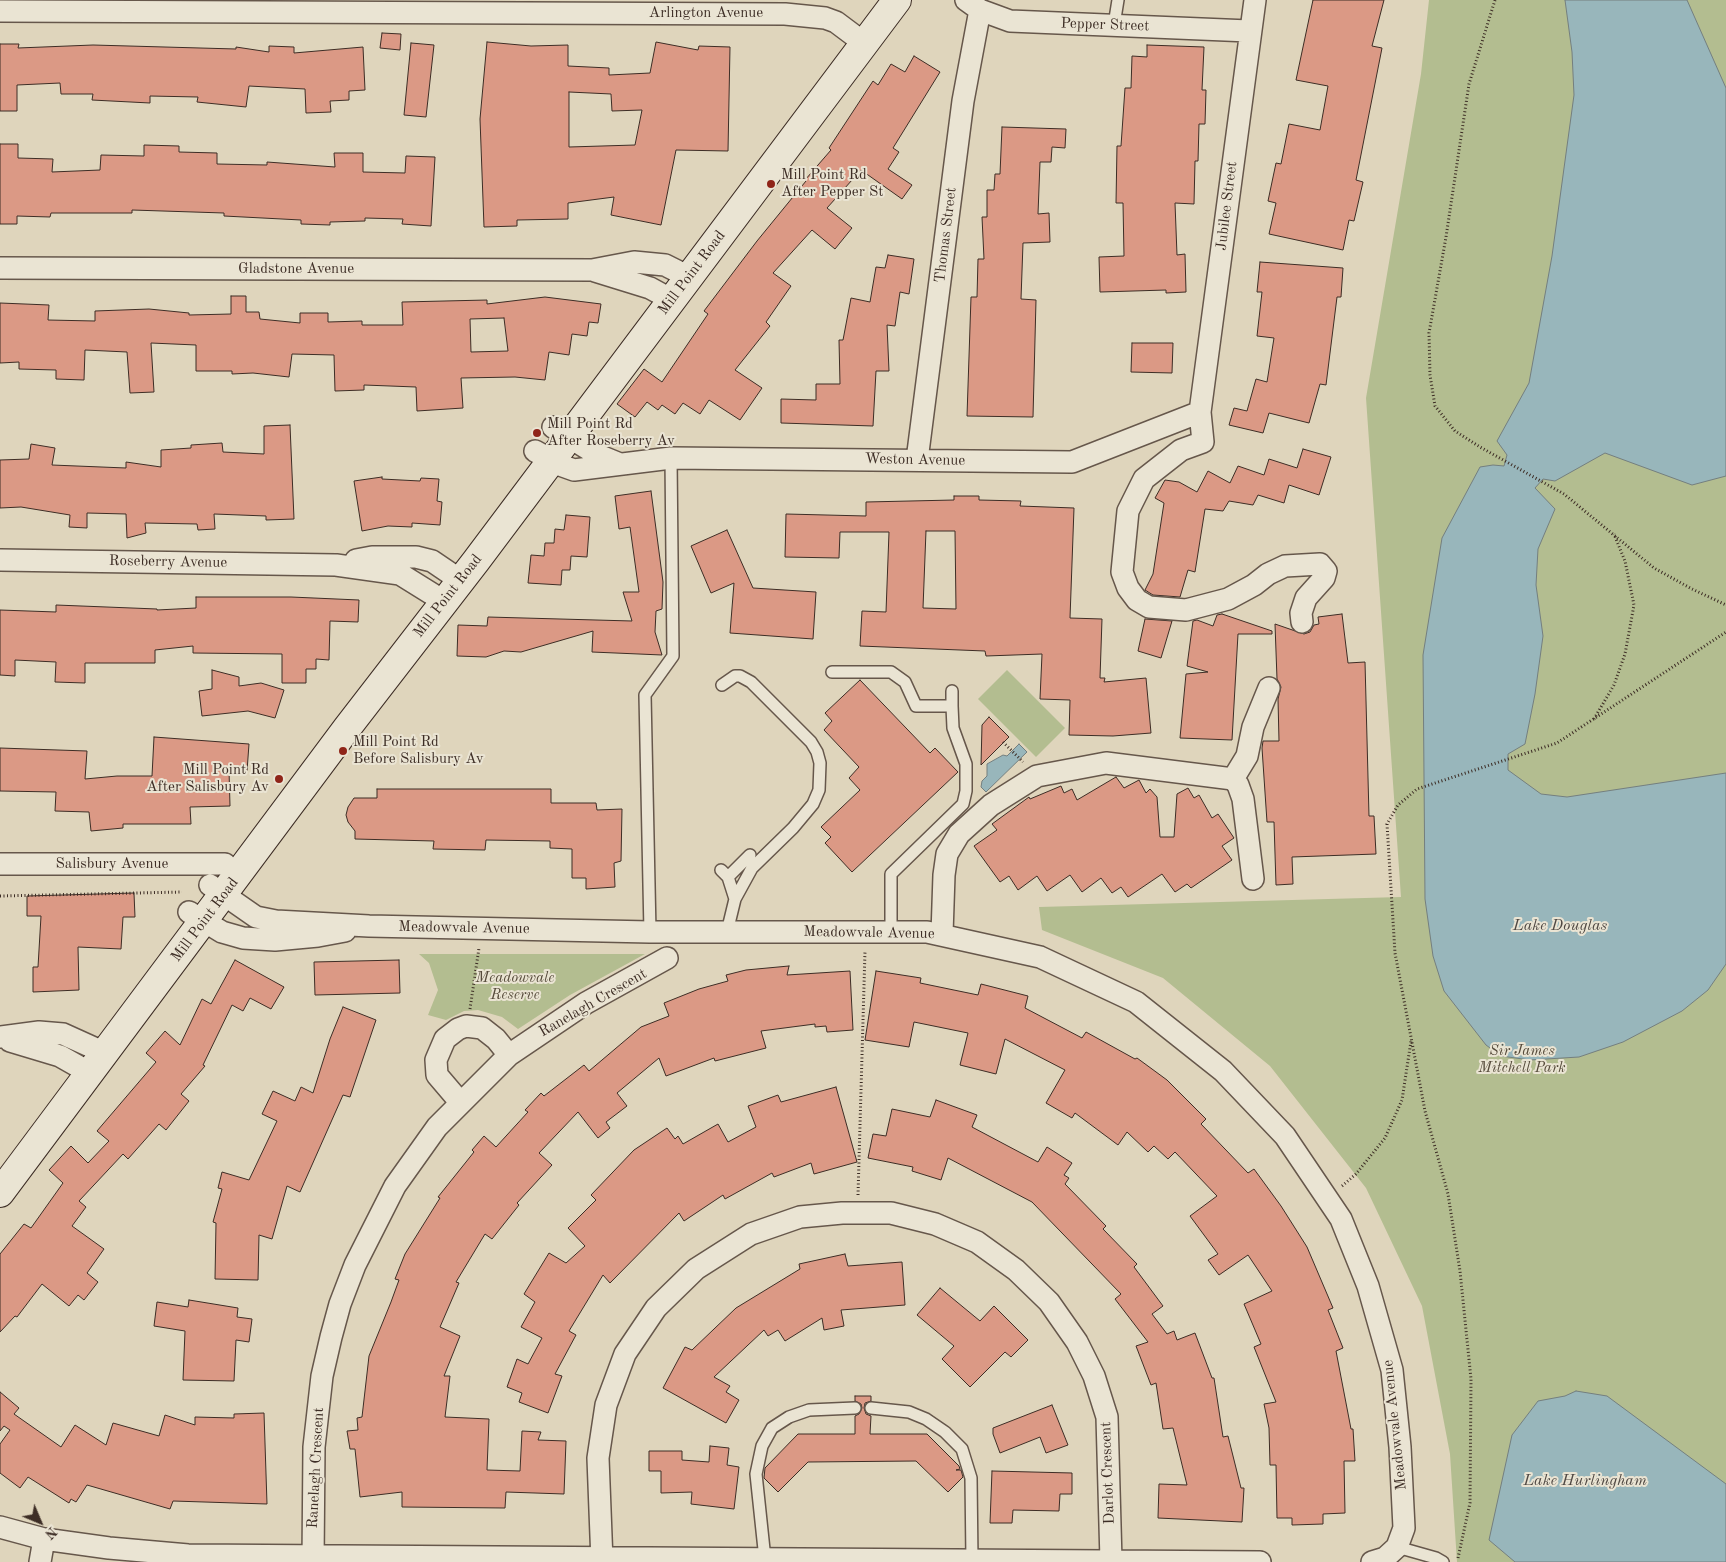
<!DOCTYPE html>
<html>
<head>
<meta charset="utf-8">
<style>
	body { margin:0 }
	#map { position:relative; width:1726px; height:1562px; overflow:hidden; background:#dfd5bc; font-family:"Old Standard TT",serif }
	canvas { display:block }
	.north { position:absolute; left:15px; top:1497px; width:50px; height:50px; -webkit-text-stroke:4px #eae4d3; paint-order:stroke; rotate:135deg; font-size:14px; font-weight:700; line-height:20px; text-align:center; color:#3d2d25 }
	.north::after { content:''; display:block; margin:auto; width:18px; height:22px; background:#3d2d25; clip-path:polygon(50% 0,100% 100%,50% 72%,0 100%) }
</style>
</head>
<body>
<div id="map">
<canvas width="1726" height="1562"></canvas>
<div class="north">N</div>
</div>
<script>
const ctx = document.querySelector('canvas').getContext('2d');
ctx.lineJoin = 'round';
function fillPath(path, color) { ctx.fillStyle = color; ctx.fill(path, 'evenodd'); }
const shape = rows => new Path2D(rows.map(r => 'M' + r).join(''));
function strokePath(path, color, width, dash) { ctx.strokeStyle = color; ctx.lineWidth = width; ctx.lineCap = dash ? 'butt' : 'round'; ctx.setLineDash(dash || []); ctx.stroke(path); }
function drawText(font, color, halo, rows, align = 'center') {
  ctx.font = font + ' "Old Standard TT",serif'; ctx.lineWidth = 4; ctx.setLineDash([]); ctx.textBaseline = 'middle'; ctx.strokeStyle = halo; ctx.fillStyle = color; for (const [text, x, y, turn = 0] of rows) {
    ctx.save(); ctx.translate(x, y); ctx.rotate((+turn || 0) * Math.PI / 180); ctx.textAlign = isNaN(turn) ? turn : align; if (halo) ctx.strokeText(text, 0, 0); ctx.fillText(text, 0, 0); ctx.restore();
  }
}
fillPath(shape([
	[1429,0,1726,0,1726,1562,1457,1562,1450,1454,1422,1306,1366,1188,1270,1066,1163,978,1042,930,1039,907,1401,897,1366,398,1421,74],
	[1007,670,1065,728,1036,757,978,699],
	[419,954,645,954,570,995,518,1029,502,1017,478,1010,464,1011,446,1020,428,1015,438,990,429,963]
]), '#b3bd90');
const water = shape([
	[1565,0,1687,0,1726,88,1726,476,1692,485,1605,453,1555,481,1543,479,1535,488,1555,509,1538,549,1536,585,1543,636,1535,694,1525,744,1508,754,1508,770,1541,794,1567,797,1726,773,1726,964,1708,990,1682,1011,1623,1042,1579,1057,1530,1060,1501,1056,1486,1045,1444,991,1433,956,1425,899,1423,655,1442,538,1480,467,1493,465,1504,466,1507,455,1497,441,1529,383,1552,256,1574,95,1572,52,1565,0],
	[1019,744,1027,752,986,792,981,787,982,781,987,776,987,764,1003,755,1007,756,1019,744],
	[1576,1391,1607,1396,1726,1484,1726,1562,1515,1562,1489,1540,1512,1435,1538,1401,1565,1396,1576,1391]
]);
fillPath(water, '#98b6bb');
strokePath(water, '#747f7f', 1);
const building = shape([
	[1313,0,1384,0,1372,46,1382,48,1356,180,1363,182,1354,221,1349,220,1343,250,1269,234,1276,203,1268,201,1276,163,1281,164,1289,124,1320,130,1328,86,1296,80,1313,0],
	[382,33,401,34,400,50,380,48,382,33],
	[487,42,531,46,568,45,568,66,609,68,609,75,650,73,656,42,698,50,699,46,730,47,728,151,676,150,661,225,611,215,614,197,568,203,568,219,517,220,517,226,484,227,480,119,487,42],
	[569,92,611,94,612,111,642,110,635,145,569,147,569,92],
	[411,43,434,45,426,117,404,115,411,43],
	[0,44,19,44,18,48,93,45,236,49,236,47,269,52,269,46,294,47,294,53,363,47,365,90,349,91,349,100,330,101,331,112,306,113,305,89,249,86,246,107,197,102,198,97,150,96,150,103,92,100,93,94,61,94,60,83,17,85,17,111,0,111,0,44],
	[1147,45,1204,47,1202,90,1206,90,1205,124,1199,124,1198,161,1195,161,1194,204,1175,203,1177,255,1185,254,1186,292,1166,293,1166,290,1100,292,1099,257,1124,256,1123,203,1116,203,1117,146,1121,146,1125,88,1131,88,1132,56,1147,57,1147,45],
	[914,56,940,72,893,148,899,152,888,169,912,185,902,199,861,170,827,208,852,228,835,249,812,230,773,273,791,286,766,322,770,326,735,370,762,388,740,420,709,400,700,414,683,403,675,414,662,405,658,410,647,402,635,417,617,404,644,369,662,382,708,314,704,311,757,241,806,181,805,180,831,150,829,148,873,81,878,85,891,64,905,72,914,56],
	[1002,127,1066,129,1065,148,1052,147,1051,162,1040,162,1038,214,1049,213,1050,242,1023,243,1021,299,1036,300,1033,417,967,416,971,297,977,297,978,259,984,259,982,217,987,217,987,190,994,190,995,174,1000,174,1002,127],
	[0,144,18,144,18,158,53,159,52,172,100,170,101,155,144,156,144,145,179,146,179,152,217,153,217,164,267,165,267,162,335,167,334,153,363,153,363,172,405,173,406,156,435,157,431,226,402,224,403,219,365,218,365,221,330,222,330,225,301,224,301,220,224,216,224,213,132,210,132,213,51,213,50,217,17,216,17,224,0,224,0,144],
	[888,255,914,259,909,294,900,292,895,326,887,325,889,371,876,371,873,426,781,423,781,399,816,400,816,384,840,384,839,340,843,340,851,298,870,302,876,267,885,268,888,255],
	[1260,262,1343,268,1341,297,1337,297,1326,385,1320,384,1309,423,1269,413,1263,433,1229,425,1234,408,1247,411,1256,379,1267,382,1274,338,1257,336,1262,292,1257,292,1260,262],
	[231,296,246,296,246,312,259,312,260,319,300,323,300,313,328,313,328,322,362,321,362,325,403,325,402,302,487,300,487,304,545,297,601,304,598,323,589,322,587,336,572,334,569,355,549,352,545,380,515,377,461,378,463,408,417,411,416,387,364,385,364,390,335,391,334,355,292,354,289,377,253,373,232,374,232,371,196,371,196,345,151,343,154,392,130,393,127,352,85,350,84,380,56,379,56,370,19,369,19,362,0,363,0,303,49,305,48,320,95,321,95,311,149,309,189,313,189,315,231,314,231,296],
	[504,318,508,351,471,352,470,319,504,318],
	[1132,343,1173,343,1172,373,1131,372,1132,343],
	[290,425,294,519,266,520,266,516,214,514,215,529,198,530,197,524,145,523,146,533,127,538,126,514,87,513,87,528,69,527,70,515,21,507,0,508,0,460,29,459,31,444,55,448,52,465,126,468,126,462,161,467,161,450,191,448,191,445,222,443,223,452,264,454,264,426,290,425],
	[1303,449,1331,457,1319,495,1289,485,1284,503,1258,495,1253,505,1229,501,1223,511,1205,509,1195,572,1188,570,1180,597,1153,595,1145,590,1153,574,1164,503,1155,498,1165,480,1179,482,1197,492,1208,471,1230,483,1238,466,1264,475,1269,459,1297,468,1303,449],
	[382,477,382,479,420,481,421,478,439,479,437,501,442,502,440,525,412,523,412,527,388,526,362,531,354,481,382,477],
	[651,491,663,582,662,609,656,611,655,632,662,655,592,652,593,631,521,652,504,651,486,657,457,656,458,625,487,626,488,617,632,621,623,592,639,592,630,527,619,529,615,496,651,491],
	[954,496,979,496,979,500,1021,501,1020,506,1074,508,1070,618,1102,619,1100,678,1105,678,1104,682,1146,678,1151,733,1113,736,1069,735,1070,700,1040,699,1042,654,986,656,985,651,860,646,862,611,886,612,889,532,840,532,839,558,785,557,786,514,866,516,866,502,954,500,954,496],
	[926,531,955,531,956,609,923,608,926,531],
	[566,515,590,517,587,557,571,556,570,570,562,570,561,585,528,583,531,555,544,556,545,543,554,543,555,529,564,530,566,515],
	[727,530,753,588,816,592,813,639,730,633,734,583,711,593,691,546,727,530],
	[196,597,291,597,359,600,358,622,330,621,329,660,316,659,316,669,306,669,306,683,282,683,282,654,193,653,193,646,155,650,155,663,85,663,85,683,55,682,56,662,15,660,15,676,0,675,0,610,56,612,56,605,157,609,157,610,196,608,196,597],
	[1222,614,1272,631,1272,634,1238,634,1232,740,1180,738,1186,674,1208,672,1187,666,1193,621,1197,620,1213,626,1217,615,1222,614],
	[1342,614,1348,663,1365,662,1369,816,1374,816,1376,854,1292,857,1293,884,1276,885,1274,822,1267,822,1262,748,1263,741,1279,741,1278,699,1281,687,1277,679,1275,624,1304,634,1310,632,1314,625,1319,624,1318,617,1342,614],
	[1145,619,1172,621,1161,658,1138,651,1145,619],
	[212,670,239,677,239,686,261,683,284,690,275,718,248,711,202,716,199,691,212,689,212,670],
	[860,680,930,753,935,748,958,772,852,872,825,843,831,837,821,827,860,790,849,778,859,767,824,730,832,721,825,713,860,680],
	[989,717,1009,737,981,765,982,725,989,717],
	[154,737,249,744,247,771,229,770,230,806,190,807,191,824,123,824,123,828,91,831,89,812,55,811,56,792,0,791,0,748,87,751,85,779,117,776,152,776,154,737],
	[1116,777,1124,788,1139,780,1146,793,1150,789,1157,797,1160,837,1174,837,1177,794,1188,788,1194,798,1199,795,1212,818,1218,814,1234,838,1222,846,1232,860,1191,888,1187,884,1175,892,1162,874,1128,897,1121,887,1112,893,1101,878,1082,892,1070,875,1047,891,1037,876,1018,890,1009,876,1000,882,974,846,997,830,992,824,1029,797,1030,799,1061,786,1064,793,1072,789,1077,800,1116,777],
	[377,789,551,789,551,803,596,803,597,810,622,809,621,861,614,863,615,887,586,889,586,878,572,878,572,849,550,848,550,841,486,840,485,850,433,849,434,841,355,839,355,831,348,822,346,815,348,807,354,798,377,798,377,789],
	[134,893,135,917,123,917,121,949,78,947,79,990,33,992,33,967,38,967,41,916,27,916,27,896,134,893],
	[235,960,284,987,271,1009,250,998,243,1011,232,1005,203,1065,205,1066,181,1094,189,1101,166,1130,159,1124,128,1159,123,1154,79,1201,86,1207,72,1226,104,1249,87,1273,98,1282,84,1300,78,1295,69,1306,42,1284,17,1317,15,1316,0,1332,0,1254,24,1224,31,1228,63,1183,49,1170,71,1146,88,1163,109,1141,97,1131,156,1062,146,1053,165,1031,180,1045,202,999,211,1004,235,960],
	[399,960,400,993,315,995,314,962,399,960],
	[789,966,787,975,850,971,853,1030,827,1032,826,1026,815,1027,815,1024,761,1031,766,1048,715,1061,714,1058,666,1076,659,1058,617,1093,627,1106,606,1122,610,1128,598,1138,578,1112,539,1153,552,1165,517,1203,519,1205,492,1239,485,1234,456,1282,459,1283,440,1327,460,1336,444,1376,450,1376,445,1417,489,1419,487,1470,520,1471,522,1431,541,1432,538,1440,566,1441,564,1494,506,1492,505,1508,402,1507,402,1492,360,1497,355,1449,350,1449,347,1431,358,1430,357,1418,362,1417,369,1356,391,1302,399,1280,395,1279,405,1254,440,1198,438,1197,474,1152,472,1150,484,1136,496,1147,528,1112,525,1110,541,1093,544,1096,584,1065,589,1071,641,1027,669,1016,664,1003,699,989,728,981,726,975,746,970,789,966],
	[876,971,921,978,920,983,978,995,981,984,1028,996,1025,1008,1082,1038,1086,1032,1135,1059,1137,1058,1167,1080,1206,1119,1201,1124,1248,1173,1254,1169,1281,1206,1307,1247,1333,1308,1328,1310,1343,1348,1336,1351,1351,1429,1353,1429,1355,1461,1344,1461,1345,1513,1323,1514,1323,1524,1292,1525,1292,1518,1277,1518,1276,1465,1270,1465,1269,1428,1264,1404,1276,1402,1254,1347,1261,1344,1244,1304,1272,1291,1248,1255,1219,1275,1208,1260,1218,1254,1190,1216,1217,1196,1175,1152,1168,1159,1154,1146,1148,1152,1127,1132,1118,1145,1075,1113,1072,1118,1046,1103,1065,1070,1005,1039,996,1074,960,1065,968,1033,914,1022,909,1047,865,1040,876,971],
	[343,1007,376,1020,350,1097,343,1095,300,1192,287,1186,272,1239,259,1235,258,1280,215,1279,216,1223,213,1222,222,1189,218,1188,222,1172,249,1180,277,1121,262,1114,273,1091,295,1101,301,1087,313,1093,330,1039,343,1007],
	[836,1087,857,1162,814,1174,811,1163,774,1177,772,1173,725,1199,723,1195,684,1221,679,1213,610,1283,603,1275,569,1331,576,1335,555,1374,562,1376,548,1413,519,1402,522,1393,507,1387,517,1359,528,1364,542,1338,521,1327,535,1302,524,1294,549,1253,566,1263,585,1246,568,1228,596,1200,591,1195,634,1150,667,1128,675,1139,678,1136,683,1144,718,1124,728,1142,756,1127,748,1106,778,1095,781,1102,836,1087],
	[936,1100,977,1115,972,1127,1038,1162,1047,1147,1072,1163,1064,1175,1069,1178,1065,1184,1106,1226,1103,1229,1137,1264,1134,1267,1163,1306,1152,1314,1167,1334,1174,1331,1177,1340,1195,1333,1212,1378,1214,1378,1223,1437,1228,1436,1241,1488,1244,1488,1242,1522,1158,1518,1159,1484,1187,1485,1173,1428,1163,1429,1156,1383,1151,1385,1136,1346,1148,1342,1115,1299,1121,1294,1032,1202,948,1158,941,1180,912,1171,913,1167,868,1158,873,1134,886,1136,892,1109,930,1117,936,1100],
	[845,1254,848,1266,902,1262,905,1305,841,1310,844,1326,824,1330,822,1318,785,1341,778,1330,768,1336,764,1330,714,1377,730,1386,726,1392,739,1400,726,1423,663,1388,685,1347,692,1350,736,1308,800,1269,799,1264,845,1254],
	[940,1288,980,1321,994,1306,1028,1340,1011,1357,1005,1352,970,1387,942,1359,954,1346,917,1315,940,1288],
	[189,1300,238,1308,237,1317,252,1319,249,1342,236,1340,234,1381,183,1380,185,1331,154,1326,157,1302,188,1307,189,1300],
	[0,1392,19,1408,14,1414,61,1447,75,1425,106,1445,113,1423,159,1436,165,1415,195,1425,195,1417,234,1418,234,1414,264,1413,267,1504,173,1501,170,1509,87,1485,76,1502,71,1499,69,1503,28,1477,20,1488,0,1473,0,1444,10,1430,4,1426,0,1431,0,1392],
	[855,1396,871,1396,871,1401,865,1403,864,1408,866,1414,871,1416,870,1434,927,1434,959,1466,960,1469,956,1470,961,1470,963,1477,948,1492,916,1461,808,1462,778,1492,764,1478,765,1468,798,1434,855,1434,855,1416,859,1414,862,1408,861,1404,855,1401,855,1396],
	[1052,1405,1068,1445,1046,1453,1040,1437,1000,1453,993,1434,993,1428,1052,1405],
	[710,1446,729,1448,727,1465,739,1467,734,1509,691,1504,692,1492,661,1493,661,1471,649,1471,649,1451,682,1451,682,1460,709,1462,710,1446],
	[992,1471,1072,1473,1072,1494,1060,1494,1059,1511,1013,1510,1012,1523,990,1523,992,1471]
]);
fillPath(building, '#db9985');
strokePath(building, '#3d2d25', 1);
const lane = shape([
	[1114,25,1118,0],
	[832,672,891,672,905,682,916,706,952,706,953,728,966,764,966,791,963,804,891,874,891,932],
	[722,685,735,676,740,676,751,682,811,742,817,752,820,763,819,790,813,804,793,828,752,868,735,899],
	[952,691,952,706],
	[721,870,728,877,735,899,727,932],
	[728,877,750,855],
	[650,932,645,695,673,656,671,458],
	[871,1408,909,1412,926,1419,945,1432,962,1449,971,1478,972,1560],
	[1397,1547,1436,1558,1443,1562],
	[765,1559,756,1474,762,1446,772,1428,789,1417,809,1410,855,1408]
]);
const street = shape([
	[966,0,980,10,1010,21,1249,31],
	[1255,0,1200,412,1203,442,1181,450,1144,479,1128,511,1122,572,1128,588,1137,600,1149,607,1186,610,1228,599,1254,585,1268,574,1285,566,1320,564,1326,571,1324,578,1306,598,1301,613,1302,622],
	[0,11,785,14,825,18,836,22,864,43],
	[0,268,592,270,634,262,665,265,689,277],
	[595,271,650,288,672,300],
	[553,427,598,455,620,464],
	[535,451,560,465,574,470,671,458,1072,462,1200,412],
	[917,460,963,101,980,10],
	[0,560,336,565,400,574,445,602],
	[356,560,372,557,416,557,432,561,460,580],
	[1233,779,1247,756,1253,727,1269,688],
	[0,864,225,864],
	[210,885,256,917,276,921,369,926,650,932,927,932,1040,957,1136,1002,1223,1071,1285,1136,1341,1219,1368,1286,1392,1370,1400,1447,1404,1528,1397,1547,1385,1558,1372,1562],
	[189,912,222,932,243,938,275,940,318,936,345,931],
	[942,934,944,875,947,854,959,834,991,805,1037,776,1106,763,1233,779,1238,785,1243,799,1253,879],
	[0,1037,39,1032,63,1034,105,1053],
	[10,1041,60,1056,90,1073],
	[460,1102,437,1075,436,1060,445,1039,458,1029,466,1026,482,1028,496,1039,509,1055],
	[0,1527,44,1539,109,1548,188,1555,1260,1562],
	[40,1562,44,1539],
	[313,1562,314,1447,322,1376,331,1337,340,1304,355,1265,395,1186,437,1127,509,1055,586,1003,667,958],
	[602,1562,598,1458,606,1405,625,1354,656,1308,696,1269,751,1234,800,1217,842,1213,891,1213,935,1224,977,1242,1016,1270,1049,1302,1077,1342,1094,1376,1107,1417,1111,1561]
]);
const secondary = shape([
	[0,1193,347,728,476,561,897,0]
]);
strokePath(lane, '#66574b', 14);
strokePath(street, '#66574b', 24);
strokePath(secondary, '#3d2d25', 30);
strokePath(shape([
	[1495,0,1469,84,1446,237,1429,333,1430,375,1435,406,1455,431,1480,447,1564,494,1654,568,1692,589,1726,605],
	[1594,719,1614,685,1625,654,1634,605,1625,561,1614,534],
	[1003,742,1023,762],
	[0,896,182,892],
	[470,1009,479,948],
	[1342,1186,1356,1174,1385,1138,1402,1100,1411,1041],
	[858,1195,865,951],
	[1458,1558,1470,1503,1471,1379,1460,1271,1448,1194,1425,1111,1395,953,1387,824,1398,805,1417,789,1557,743,1726,632]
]), '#3d2d25', 3, [1, 2.5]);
strokePath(lane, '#eae4d3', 11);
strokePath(street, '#eae4d3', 21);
strokePath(secondary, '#eae4d3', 28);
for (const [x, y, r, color] of [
	[771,184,5,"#8f2418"],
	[537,433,5,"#8f2418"],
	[343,751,5,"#8f2418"],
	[279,779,5,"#8f2418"]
]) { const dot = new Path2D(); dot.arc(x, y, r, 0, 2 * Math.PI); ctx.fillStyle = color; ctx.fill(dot); strokePath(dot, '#eae4d3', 2); }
drawText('15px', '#3d2d25', '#eae4d3', [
	["Arlington Avenue",706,13],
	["Pepper Street",1105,25,2],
	["Jubilee Street",1227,206,-83],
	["Thomas Street",946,235,-83],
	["Gladstone Avenue",296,269],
	["Mill Point Road",692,273,-53],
	["Weston Avenue",915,460,1],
	["Roseberry Avenue",168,562,1],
	["Mill Point Road",448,596,-52],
	["Salisbury Avenue",112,864],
	["Mill Point Road",205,920,-53],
	["Meadowvale Avenue",464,928,1],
	["Meadowvale Avenue",869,933,1],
	["Ranelagh Crescent",593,1003,-30],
	["Meadowvale Avenue",1395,1425,-96],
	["Ranelagh Crescent",316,1468,-87],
	["Darlot Crescent",1108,1473,-92]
]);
drawText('15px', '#3d2d25', '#eae4d3', [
	["Mill Point Rd",781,175],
	["After Pepper St",781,192],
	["Mill Point Rd",547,424],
	["After Roseberry Av",547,441],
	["Mill Point Rd",353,742],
	["Before Salisbury Av",353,759],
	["Mill Point Rd",269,770,"right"],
	["After Salisbury Av",269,787,"right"]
], 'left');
drawText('italic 15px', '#554a3a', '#eae4d3', [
	["Meadowvale",515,978],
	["Reserve",515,995],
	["Sir James",1522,1051],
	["Mitchell Park",1522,1068]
]);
drawText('italic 16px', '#4f4843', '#eae4d3', [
	["Lake Douglas",1560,926],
	["Lake Hurlingham",1585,1481]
]);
</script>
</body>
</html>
